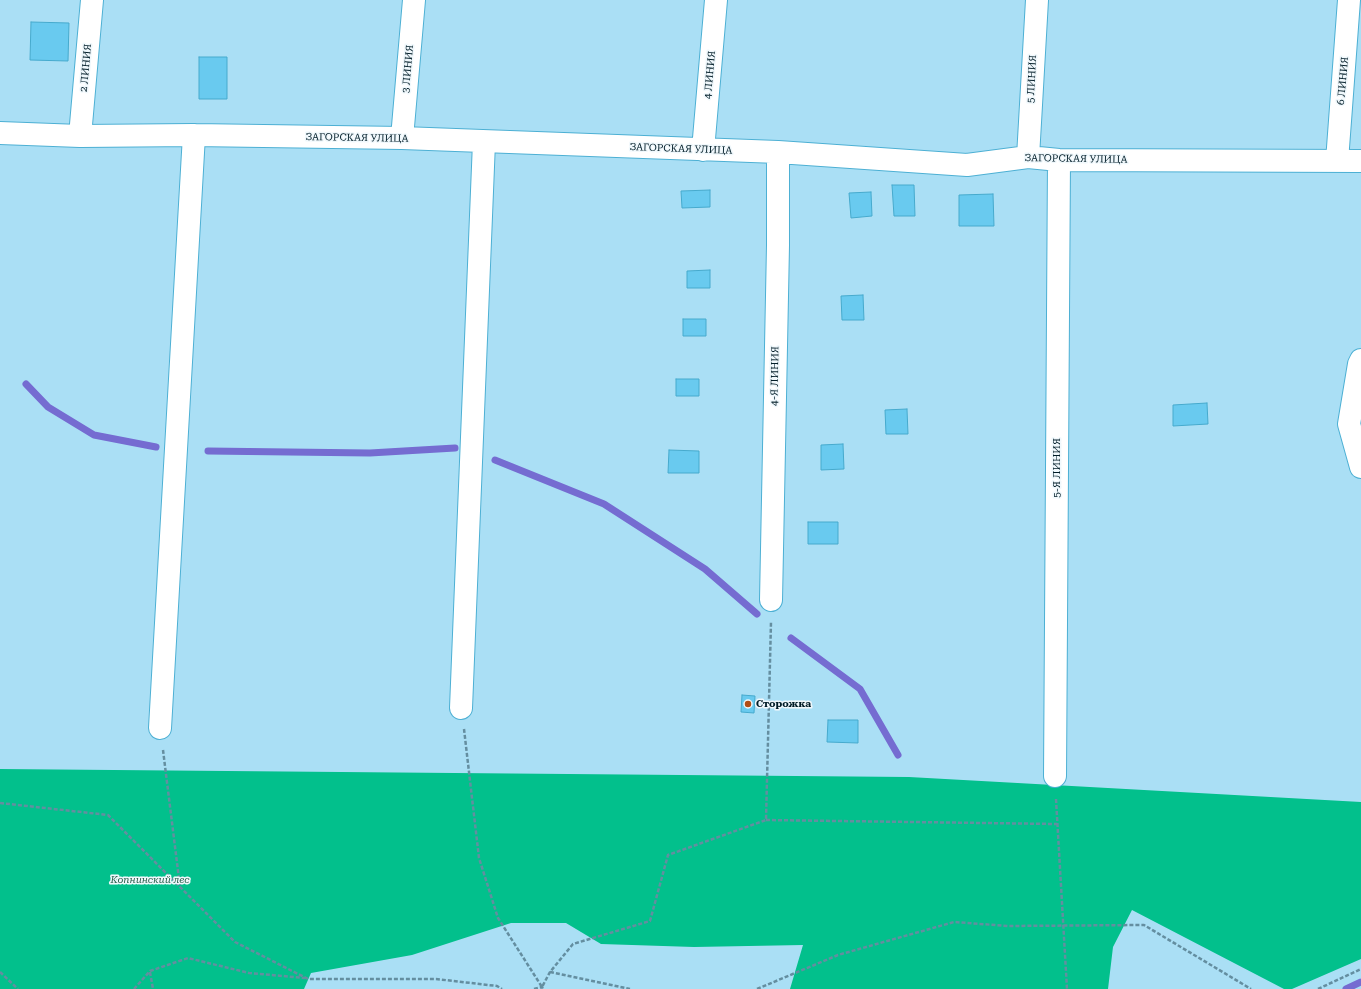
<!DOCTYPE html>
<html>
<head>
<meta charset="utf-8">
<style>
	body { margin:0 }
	canvas { display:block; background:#aadff5 }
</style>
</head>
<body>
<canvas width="1361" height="989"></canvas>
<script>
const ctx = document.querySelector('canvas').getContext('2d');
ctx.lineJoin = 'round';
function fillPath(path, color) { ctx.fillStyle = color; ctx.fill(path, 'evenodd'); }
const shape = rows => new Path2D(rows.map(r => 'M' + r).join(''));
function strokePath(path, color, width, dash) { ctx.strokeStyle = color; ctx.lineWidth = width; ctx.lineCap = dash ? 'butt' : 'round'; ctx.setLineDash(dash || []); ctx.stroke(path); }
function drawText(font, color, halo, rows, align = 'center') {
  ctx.font = font + ' "Roboto Serif",serif'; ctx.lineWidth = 3; ctx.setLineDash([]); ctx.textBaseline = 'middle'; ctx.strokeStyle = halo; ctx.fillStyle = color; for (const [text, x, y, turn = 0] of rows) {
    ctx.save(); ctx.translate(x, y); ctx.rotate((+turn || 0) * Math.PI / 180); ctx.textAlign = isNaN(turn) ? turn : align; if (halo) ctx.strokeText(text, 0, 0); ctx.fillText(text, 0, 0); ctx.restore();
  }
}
fillPath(shape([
	[0,769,909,777,1361,802,1361,959,1292,989,1284,989,1132,910,1113,947,1108,989,790,989,803,945,694,947,601,944,566,923,511,923,412,955,311,973,304,989,0,989]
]), '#02c08c');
strokePath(shape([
	[26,384,48,407,94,435,156,447],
	[208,451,370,453,455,448],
	[495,460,604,504,705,569,757,614],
	[791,638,860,689,898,755],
	[1346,989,1361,982]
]), '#756cd1', 7);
const building = shape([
	[31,22,69,23,68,61,30,60,31,22],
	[199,57,227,57,227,99,199,99,199,57],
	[892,185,914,185,915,216,894,216,892,185],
	[710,190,710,207,682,208,681,191,710,190],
	[871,192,872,216,851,218,849,193,871,192],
	[993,194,994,226,959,226,959,195,993,194],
	[710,270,710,288,687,288,687,271,710,270],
	[863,295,864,320,842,320,841,296,863,295],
	[683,319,706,319,706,336,683,336,683,319],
	[676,379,699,379,699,396,676,396,676,379],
	[1207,403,1208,424,1173,426,1173,405,1207,403],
	[907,409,908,434,886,434,885,410,907,409],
	[843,444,844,469,821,470,821,445,843,444],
	[669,450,699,451,699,473,668,473,669,450],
	[808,522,838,522,838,544,808,544,808,522],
	[742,695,755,696,754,713,741,712,742,695],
	[828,720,858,720,858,743,827,742,828,720]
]);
fillPath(building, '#69caef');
strokePath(building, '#46aacd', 1);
const minor = shape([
	[0,133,80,136,194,135,402,138,778,152,967,165,1028,157,1059,160,1361,161],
	[80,136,92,0],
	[402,138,414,0],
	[703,150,716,0],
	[1028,157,1037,0],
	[1337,161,1349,0],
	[1361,360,1359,364,1349,424,1361,467],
	[771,600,778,245,778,152],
	[461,708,484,142],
	[160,728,194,135],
	[1055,776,1059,160]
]);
strokePath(minor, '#4db0d4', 24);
strokePath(shape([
	[464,729,479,858,498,918,542,987,550,972,573,944,650,921,668,855,766,820,771,622],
	[163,750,180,887],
	[1056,799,1067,989],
	[0,803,108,815,235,942,308,979,436,979,497,986,502,989],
	[766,820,1057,824],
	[0,972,18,989],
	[150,972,153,989],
	[550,972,630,989],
	[134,989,150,971,188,958,249,973,305,978],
	[534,989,542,987,543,989],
	[757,989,838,955,954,922,1008,926,1144,925,1251,989],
	[1318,989,1361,969]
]), '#648ea0', 2.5, [4, 2]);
strokePath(minor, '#fff', 22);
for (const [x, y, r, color] of [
	[748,704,4,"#b04d16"]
]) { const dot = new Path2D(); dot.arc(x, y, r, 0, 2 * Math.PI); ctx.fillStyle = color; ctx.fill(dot); strokePath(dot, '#f0f8fc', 1.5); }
drawText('10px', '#001c27', '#f0f8fc', [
	["2 ЛИНИЯ",86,68,-85],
	["3 ЛИНИЯ",408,69,-85],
	["4 ЛИНИЯ",710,75,-85],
	["5 ЛИНИЯ",1032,79,-87],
	["6 ЛИНИЯ",1343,81,-85],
	["ЗАГОРСКАЯ УЛИЦА",357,138,1],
	["ЗАГОРСКАЯ УЛИЦА",681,149,2],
	["ЗАГОРСКАЯ УЛИЦА",1076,159,1],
	["4-Я ЛИНИЯ",775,376,-89],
	["5-Я ЛИНИЯ",1057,468,-90]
]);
drawText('bold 10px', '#001c27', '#f0f8fc', [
	["Сторожка",756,704]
], 'left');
drawText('italic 10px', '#225d46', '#f0f8fc', [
	["Копнинский лес",150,880]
]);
</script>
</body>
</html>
